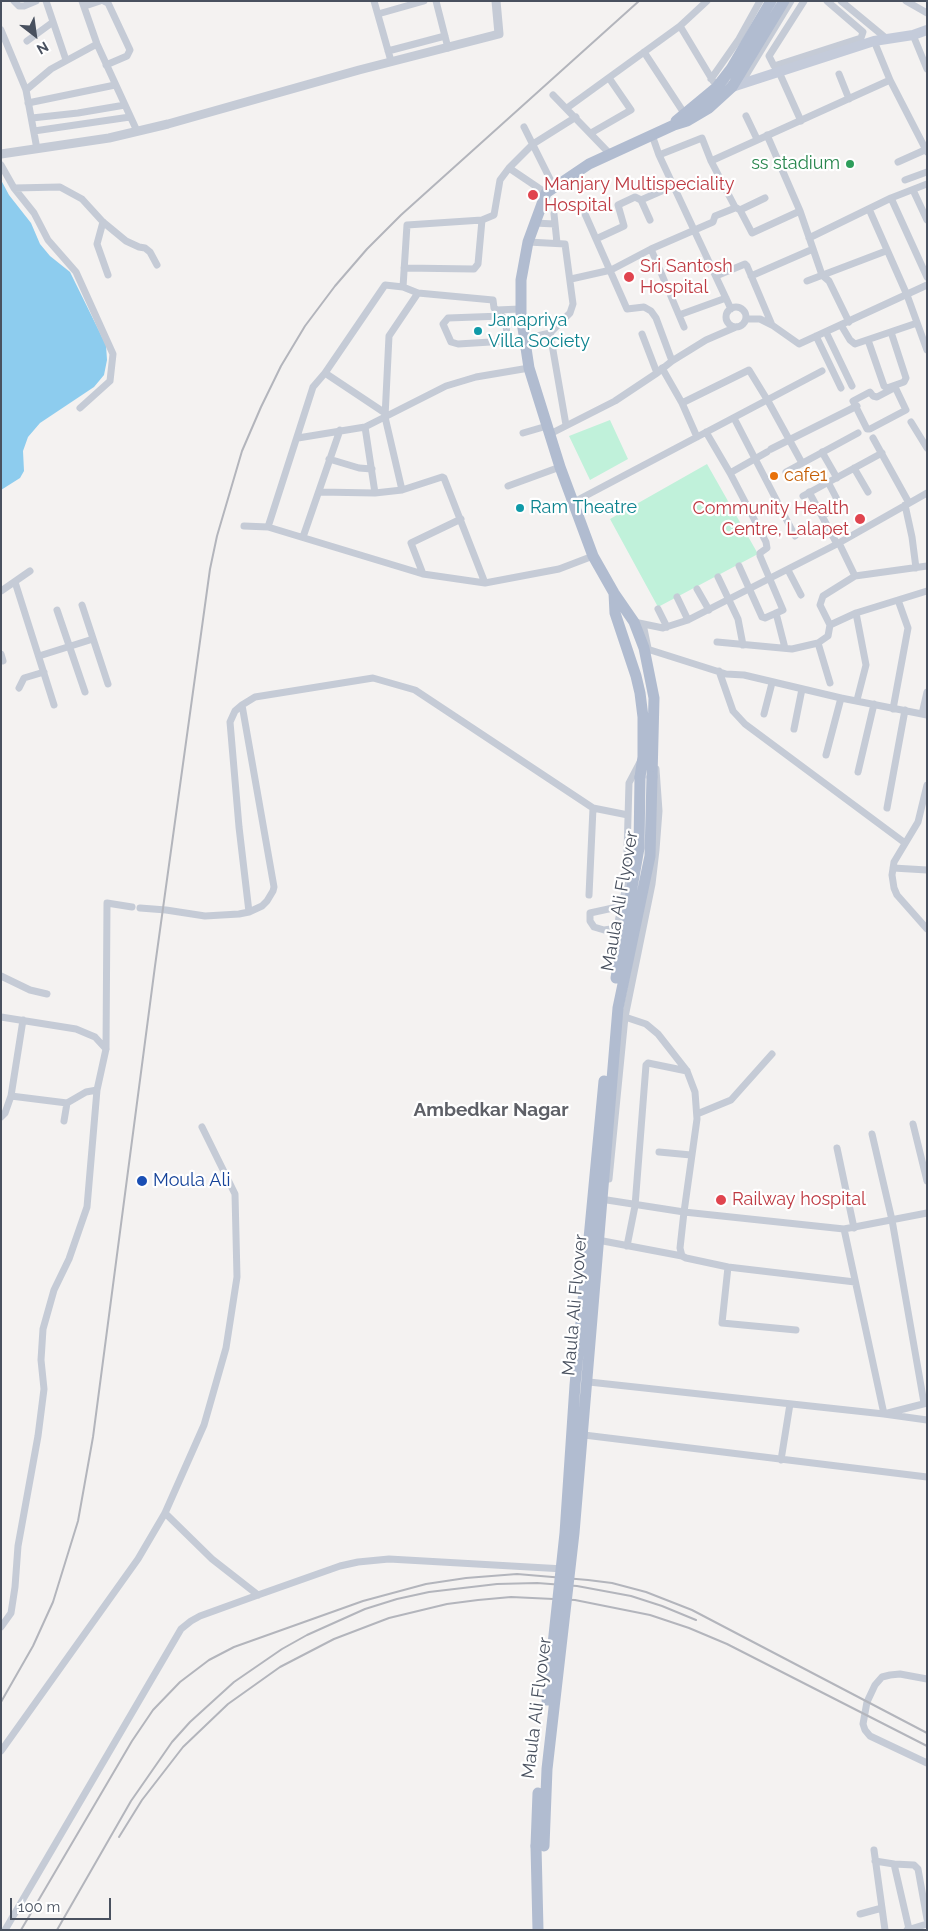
<!DOCTYPE html>
<html>
<head>
<meta charset="utf-8">
<style>
	body { margin:0 }
	#map { position:relative; width:928px; height:1931px; overflow:hidden; background:#f4f2f1; font-family:Raleway,sans-serif }
	canvas { display:block }
	.frame { position:absolute; inset:0; border:2px solid #49515f; pointer-events:none }
	.north { position:absolute; left:10px; top:10px; width:50px; height:50px; -webkit-text-stroke:4px #fff; paint-order:stroke; rotate:150deg; font-size:14px; font-weight:700; line-height:20px; text-align:center; color:#49515f }
	.north::after { content:''; display:block; margin:auto; width:18px; height:22px; background:#49515f; clip-path:polygon(50% 0,100% 100%,50% 72%,0 100%) }
	.scale { position:absolute; left:10px; top:1898px; width:101px; height:22px; box-sizing:border-box; border:2px solid #49515f; border-top:0; padding-left:6px; font-size:15px; line-height:18px; white-space:nowrap; color:#49515f; -webkit-text-stroke:4px #fff; paint-order:stroke }
</style>
</head>
<body>
<div id="map">
<canvas width="928" height="1931"></canvas>
<div class="frame"></div>
<div class="north">N</div>
<div class="scale">100 m</div>
</div>
<script>
const ctx = document.querySelector('canvas').getContext('2d');
ctx.lineJoin = 'round';
function fillPath(path, color) { ctx.fillStyle = color; ctx.fill(path, 'evenodd'); }
const shape = rows => new Path2D(rows.map(r => 'M' + r).join(''));
function strokePath(path, color, width, dash) { ctx.strokeStyle = color; ctx.lineWidth = width; ctx.lineCap = dash ? 'butt' : 'round'; ctx.setLineDash(dash || []); ctx.stroke(path); }
function drawText(font, color, halo, rows, align = 'center') {
  ctx.font = font + ' Raleway,sans-serif'; ctx.lineWidth = 4.5; ctx.setLineDash([]); ctx.textBaseline = 'middle'; ctx.strokeStyle = halo; ctx.fillStyle = color; for (const [text, x, y, turn = 0] of rows) {
    ctx.save(); ctx.translate(x, y); ctx.rotate((+turn || 0) * Math.PI / 180); ctx.textAlign = isNaN(turn) ? turn : align; if (halo) ctx.strokeText(text, 0, 0); ctx.fillText(text, 0, 0); ctx.restore();
  }
}
fillPath(shape([
	[610,420,628,459,590,480,569,436],
	[707,464,758,554,658,607,610,519]
]), '#c0f1da');
fillPath(shape([
	[1,180,9,195,31,223,40,244,50,256,70,272,106,345,107,360,104,375,94,387,40,423,28,437,23,451,24,471,20,478,1,490]
]), '#8dccee');
strokePath(shape([
	[14,1,19,6,24,6,36,1],
	[46,1,66,60],
	[82,1,97,44,137,131],
	[104,1,108,3,130,50,127,56,106,65],
	[374,1,391,61],
	[436,1,448,48],
	[804,1,769,56,774,66,861,38,863,32,827,1],
	[841,1,887,39],
	[906,1,927,13],
	[85,6,100,1],
	[378,14,424,1],
	[680,26,713,81],
	[1,30,26,90,37,149],
	[913,35,927,69],
	[27,41,53,22],
	[874,41,890,80,927,152],
	[388,51,445,36],
	[644,52,684,113],
	[779,72,801,121],
	[839,74,849,99],
	[711,79,739,39,760,1],
	[742,82,791,1],
	[26,90,51,69,97,44],
	[553,95,610,154],
	[28,103,115,85],
	[567,108,680,26,707,1],
	[746,116,757,139],
	[32,118,78,113,125,105],
	[524,127,554,187],
	[34,131,130,117],
	[591,133,631,110,609,78],
	[652,135,659,155,731,309],
	[767,135,800,211,822,275,829,281,849,322],
	[659,155,702,138,711,161,735,207,740,210,752,233,800,211],
	[711,161,890,80],
	[898,162,927,149],
	[1,165,14,188,34,213,48,240,76,272,113,354,110,381,80,408],
	[509,168,546,193],
	[905,180,927,172],
	[14,188,60,187,82,199,103,222,126,241,139,247,145,248,150,252,157,265],
	[913,190,927,220],
	[891,198,927,277],
	[869,209,907,295,927,350],
	[740,210,765,198],
	[554,214,557,243],
	[585,214,627,309,644,307,651,311,656,318,672,361],
	[650,220,641,200,673,186],
	[103,222,97,244,108,275],
	[534,223,555,224],
	[809,238,891,198,927,184],
	[596,239,624,226,618,205,635,197,641,200],
	[651,249,684,327],
	[404,268,474,269,478,264,482,220],
	[716,276,745,264,747,266,772,325],
	[751,276,813,249],
	[571,279,611,270,651,249,713,222,715,216,735,208],
	[807,281,886,251],
	[403,287,407,225,482,220,494,215,500,180,509,168,533,144,576,117],
	'726 317a10 10 0 1 1 20 0a10 10 0 1 1-20 0Z',
	[679,315,726,298],
	[746,319,760,319,772,325,799,344,927,285],
	[841,325,850,340,855,344,917,323],
	[826,332,852,386],
	[550,333,566,425],
	[642,334,657,373],
	[816,336,841,388],
	[868,340,884,386,887,388,904,382,906,378,891,332],
	[507,341,506,320,502,316,448,318,443,324,451,342,458,344,507,341,525,339,550,333,570,313,573,304,565,244,528,242],
	[662,368,682,403,697,437],
	[325,373,385,413],
	[894,388,896,389,906,410,870,429,867,429,853,401,870,392,873,396,877,397,894,388],
	[682,403,749,370,768,401,802,463],
	[734,418,795,536],
	[911,422,927,448],
	[365,427,375,493],
	[706,432,730,473,766,542,767,548,760,553,760,556,783,610,765,618,762,617,739,566],
	[523,433,547,426],
	[550,434,615,401,657,373,672,361,706,340,736,327],
	[298,438,365,427,446,386,476,377,529,368],
	[873,438,909,503],
	[771,449,857,406],
	[822,452,837,478],
	[329,459,359,468,372,469],
	[854,468,868,492],
	[786,472,858,433],
	[730,473,767,452],
	[508,486,560,467],
	[402,490,385,417,389,336,418,293],
	[320,492,375,493,402,490,442,477,444,478,485,583],
	[809,492,837,544],
	[803,496,882,453],
	[572,503,822,371],
	[905,505,912,537,916,568],
	[822,516,840,505,828,482],
	[244,526,268,527,423,574,485,583,559,569,593,556],
	[268,527,313,387,325,373,385,285,403,287,418,293,493,300,494,308,497,310,520,309],
	[303,537,340,430],
	[839,543,855,576],
	[788,570,801,595],
	[423,574,411,543,461,519],
	[718,577,738,619,743,645],
	[15,582,54,705],
	[697,589,709,610],
	[1,591,30,571],
	[677,597,688,620],
	[82,605,108,684],
	[658,609,667,627],
	[57,610,85,692],
	[776,613,785,648],
	[856,613,866,665,857,700],
	[634,622,663,628,688,620,837,544,927,493],
	[643,624,648,648],
	[830,625,820,605,823,596,855,576,927,566],
	[717,642,792,649,818,643,828,636,830,625,856,613,927,591],
	[818,643,830,683],
	[644,648,726,674,744,675,841,698,927,715],
	[1,654,3,661],
	[39,656,93,639],
	[719,671,733,711,745,724,905,843],
	[19,688,24,678,44,672],
	[242,705,235,711,230,722,239,827,249,912],
	[893,709,908,628,898,600],
	[764,714,772,683],
	[922,714,927,692],
	[794,729,802,689],
	[826,755,841,698],
	[858,772,874,704],
	[927,785,918,822,894,862,892,875,894,888,897,895,927,929],
	[887,808,905,710],
	[893,868,927,870],
	[589,895,593,808],
	[622,903,613,908,590,913,590,921,594,927,604,930,611,929,618,922,622,903,626,887,629,783,640,762],
	[140,908,166,910,205,916,239,914,249,912,262,906,267,901,273,891,274,887,242,705,255,697,373,678,415,690,593,808,628,815],
	[1,976,30,990,47,994],
	[1,1017,76,1029,95,1037,106,1049],
	[625,1017,646,1024,658,1034,687,1071,695,1092,697,1119,684,1212,680,1248,682,1256,686,1258,728,1267,855,1282],
	[11,1096,67,1103,86,1092,97,1090],
	[697,1114,731,1100,772,1054],
	[1,1117,5,1113,11,1096,23,1020],
	[64,1121,67,1103],
	[913,1124,927,1181],
	[872,1134,892,1220,924,1403],
	[837,1148,854,1228],
	[659,1152,691,1155],
	[609,1179,625,1017,652,884,656,850,659,811,656,769],
	[607,1200,684,1212,844,1229,927,1213],
	[844,1229,884,1414,927,1403],
	[603,1241,682,1256],
	[627,1246,635,1206,646,1065,648,1063,687,1071],
	[728,1267,722,1323,796,1330],
	[589,1382,884,1414,927,1420],
	[584,1435,927,1477],
	[781,1460,790,1404],
	[165,1513,212,1559,258,1595],
	[1,1627,11,1613,15,1587,18,1546,38,1436,44,1389,41,1360,43,1329,54,1290,69,1259,87,1207,97,1090,106,1049,107,903,132,907],
	[927,1679,900,1674,890,1675,882,1677,875,1685,867,1702,863,1724,865,1730,870,1736,927,1763],
	[1,1751,138,1559,165,1513,204,1425,226,1348,237,1277,235,1194,202,1127],
	[874,1850,885,1930],
	[875,1861,894,1864,909,1929],
	[894,1864,914,1865,918,1869,927,1919],
	[860,1914,882,1908],
	[5,1930,181,1629,191,1621,200,1616,258,1595,340,1566,358,1562,389,1559,564,1569],
	[907,1930,927,1924]
]), '#c5cbd6', 7);
strokePath(shape([
	[1,154,109,138,168,124,359,70,499,34,496,1]
]), '#c5cbd6', 9);
strokePath(shape([
	[729,86,732,87,874,41,913,35,927,30]
]), '#c4cbda', 10);
strokePath(shape([
	[676,121,717,87,731,69,771,1],
	[614,593,615,613,636,676,640,693,643,717,643,757,640,777],
	[652,777,654,698,644,648,634,622,614,593,593,556,560,467,529,368,521,315,521,280,528,242,546,193,589,164,674,125,687,121,709,108,732,87,784,1],
	[536,1846,538,1930]
]), '#b1bcd0', 11);
strokePath(shape([
	[1,1702,33,1646,53,1602,78,1521,93,1437,155,966,210,569,217,536,242,451,261,407,281,366,305,326,335,286,367,249,401,215,639,1],
	[119,1837,142,1800,183,1747,228,1704,280,1667,334,1639,389,1618,447,1604,478,1600,511,1597,575,1600,650,1615,689,1628,727,1644,927,1746],
	[21,1930,132,1741,153,1710,180,1682,209,1660,234,1647,363,1601,426,1584,466,1578,517,1574,588,1580,612,1583,646,1592,692,1610,927,1733],
	[57,1930,131,1801,172,1742,190,1722,234,1682,282,1649,307,1635,365,1609,397,1599,429,1592,497,1584,537,1583,577,1586,631,1596,662,1606,696,1620]
]), '#b3b5bc', 2);
strokePath(shape([
	[616,978,639,848,640,777],
	[547,1700,565,1533,575,1385,604,1081],
	[536,1846,538,1793],
	[544,1846,547,1769,574,1533,618,1008,650,856,652,777]
]), '#b1bcd0', 11);
for (const [x, y, r, color] of [
	[850,164,5,"#2e9e5b"],
	[533,195,6,"#e0444e"],
	[629,277,6,"#e0444e"],
	[478,331,5,"#0f9aa8"],
	[774,476,5,"#e8710a"],
	[520,508,5,"#0f9aa8"],
	[860,519,6,"#e0444e"],
	[142,1181,6,"#1a4fb4"],
	[721,1200,6,"#e0444e"]
]) { const dot = new Path2D(); dot.arc(x, y, r, 0, 2 * Math.PI); ctx.fillStyle = color; ctx.fill(dot); strokePath(dot, '#fff', 2); }
drawText('18px', '#27864d', '#fff', [
	["ss stadium",840,164]
], 'right');
drawText('18px', '#be3a42', '#fff', [
	["Manjary Multispeciality",544,185],
	["Hospital",544,206],
	["Sri Santosh",640,267],
	["Hospital",640,288],
	["Community Health",849,509,"right"],
	["Centre, Lalapet",849,530,"right"],
	["Railway hospital",732,1200]
], 'left');
drawText('18px', '#0d838f', '#fff', [
	["Janapriya",488,321],
	["Villa Society",488,342],
	["Ram Theatre",530,508]
], 'left');
drawText('18px', '#c56008', '#fff', [
	["cafe1",784,476]
], 'left');
drawText('18px', '#49515f', '#fff', [
	["Maula Ali Flyover",620,901,-80],
	["Maula Ali Flyover",575,1305,-85],
	["Maula Ali Flyover",537,1708,-83]
]);
drawText('18px', '#164399', '#fff', [
	["Moula Ali",153,1181]
], 'left');
drawText('bold 19px', '#5e6067', '#fff', [
	["Ambedkar Nagar",491,1110]
]);
</script>
</body>
</html>
